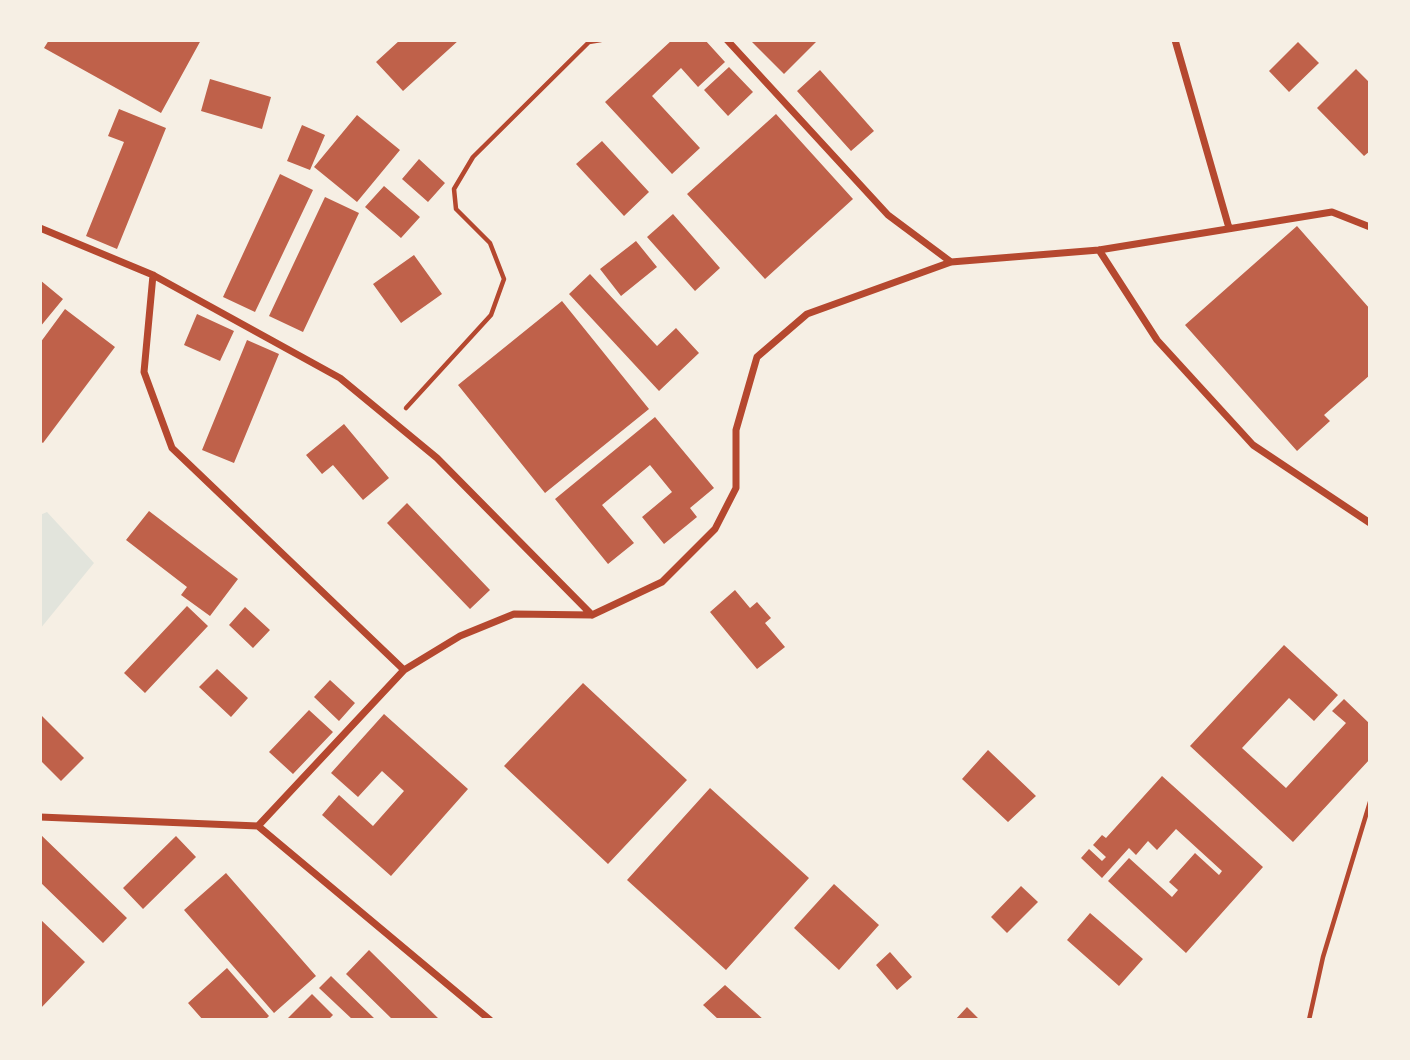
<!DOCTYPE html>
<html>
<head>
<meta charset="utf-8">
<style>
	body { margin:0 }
	#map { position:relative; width:1410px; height:1060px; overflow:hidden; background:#f6efe4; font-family:Mulish,sans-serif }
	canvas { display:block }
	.frame { position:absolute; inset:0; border:42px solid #f6efe4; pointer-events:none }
</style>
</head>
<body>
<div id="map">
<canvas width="1410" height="1060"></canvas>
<div class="frame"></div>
</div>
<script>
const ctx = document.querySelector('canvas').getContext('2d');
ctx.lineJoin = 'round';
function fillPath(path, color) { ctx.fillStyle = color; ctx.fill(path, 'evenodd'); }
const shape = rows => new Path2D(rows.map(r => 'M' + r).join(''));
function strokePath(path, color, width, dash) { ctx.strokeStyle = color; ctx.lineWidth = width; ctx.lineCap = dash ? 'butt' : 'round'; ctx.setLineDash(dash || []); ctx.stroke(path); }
fillPath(shape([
	[47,512,94,563,40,629,40,515]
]), '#e2e4dc');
fillPath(shape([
	[49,40,201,40,161,113,44,48],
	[400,40,459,40,403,91,376,62],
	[672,40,705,40,725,62,698,87,681,68,652,96,700,148,672,174,605,102],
	[750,40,818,40,784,74],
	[1298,42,1319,63,1289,92,1269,71],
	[729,67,753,92,728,116,704,90],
	[1356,69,1370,83,1370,151,1364,156,1317,108],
	[820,70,874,131,851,151,797,91],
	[210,79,271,97,262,129,201,111],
	[119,109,166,128,117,249,86,236,124,142,108,136],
	[776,114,853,199,765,279,687,194],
	[357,115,400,150,357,202,314,167],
	[302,125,325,135,310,170,287,161],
	[602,141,649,192,624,216,576,164],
	[419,159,445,183,428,202,402,179],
	[280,174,313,190,255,312,223,297],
	[384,186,420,217,401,238,365,207],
	[325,197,359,213,303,332,269,316],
	[673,214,720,268,695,291,647,237],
	[1297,226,1370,309,1370,375,1324,415,1330,421,1297,451,1185,325],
	[636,241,657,267,621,296,600,269],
	[414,255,442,294,401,323,373,284],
	[590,274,657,346,676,328,699,353,659,391,569,294],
	[40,280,63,299,40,327],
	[562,301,649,409,545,493,458,385],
	[65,309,115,347,43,443,40,441,40,343],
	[197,314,234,331,220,361,184,345],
	[247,340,279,354,234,463,202,450],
	[655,417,714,488,690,508,697,517,664,544,642,517,672,492,650,465,602,505,634,543,608,564,555,499],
	[344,424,389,478,363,500,333,465,322,474,306,455],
	[407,503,490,590,470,609,387,523],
	[149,511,238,579,210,616,181,595,187,587,126,540],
	[735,590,750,608,757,602,771,618,765,623,785,647,757,669,710,612],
	[187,606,208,626,145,693,124,673],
	[245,607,270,630,253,648,229,625],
	[1284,645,1338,695,1314,721,1289,698,1242,748,1286,788,1346,723,1332,711,1344,699,1370,724,1370,759,1293,842,1190,746],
	[217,669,248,698,231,717,199,687],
	[330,680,355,703,339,721,314,697],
	[583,683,687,780,608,864,504,766],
	[309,710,333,732,293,774,269,752],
	[40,714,84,758,61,781,40,760],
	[384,714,468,789,391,876,322,815,339,795,373,826,404,791,382,771,358,797,331,773],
	[988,750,1036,796,1008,822,962,779],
	[1162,776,1263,867,1186,953,1108,881,1129,858,1172,897,1178,890,1169,882,1195,853,1219,875,1222,871,1176,829,1157,850,1148,841,1136,855,1129,848,1102,878,1081,858,1089,849,1102,861,1106,857,1093,845,1102,835,1106,838],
	[710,788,809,878,726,970,627,880],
	[40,834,127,918,103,943,40,882],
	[176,836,196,857,143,909,123,888],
	[226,873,316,976,274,1013,184,910],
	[834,884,879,925,839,970,794,928],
	[1021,886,1038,902,1007,933,991,917],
	[1090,913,1143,959,1119,986,1067,940],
	[40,919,85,962,40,1009,41,964],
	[369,950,440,1020,393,1020,346,974],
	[890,952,912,977,897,990,876,965],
	[227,968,269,1016,265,1020,203,1020,188,1003],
	[331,976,376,1020,353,1020,319,988],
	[725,985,764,1020,719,1020,703,1005],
	[312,994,333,1015,328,1020,286,1020],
	[967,1007,980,1020,955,1020]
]), '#bf614a');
strokePath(shape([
	[406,408,491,315,504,279,490,243,456,209,454,189,473,157,589,42,601,40],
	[1309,1020,1323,957,1370,802]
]), '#b5482f', 4.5);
strokePath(shape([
	[727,40,888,215,951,262],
	[1175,40,1229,228],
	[40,228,153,275,340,378,437,458,592,615],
	[1099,250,1157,340,1253,445,1370,523],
	[153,275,144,372,172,448,404,670],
	[40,817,258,826,490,1020],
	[258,826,404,670,460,636,514,614,592,615,662,582,715,529,736,488,736,430,757,357,807,314,951,262,1099,250,1332,212,1370,227]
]), '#b5482f', 7);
</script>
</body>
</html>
